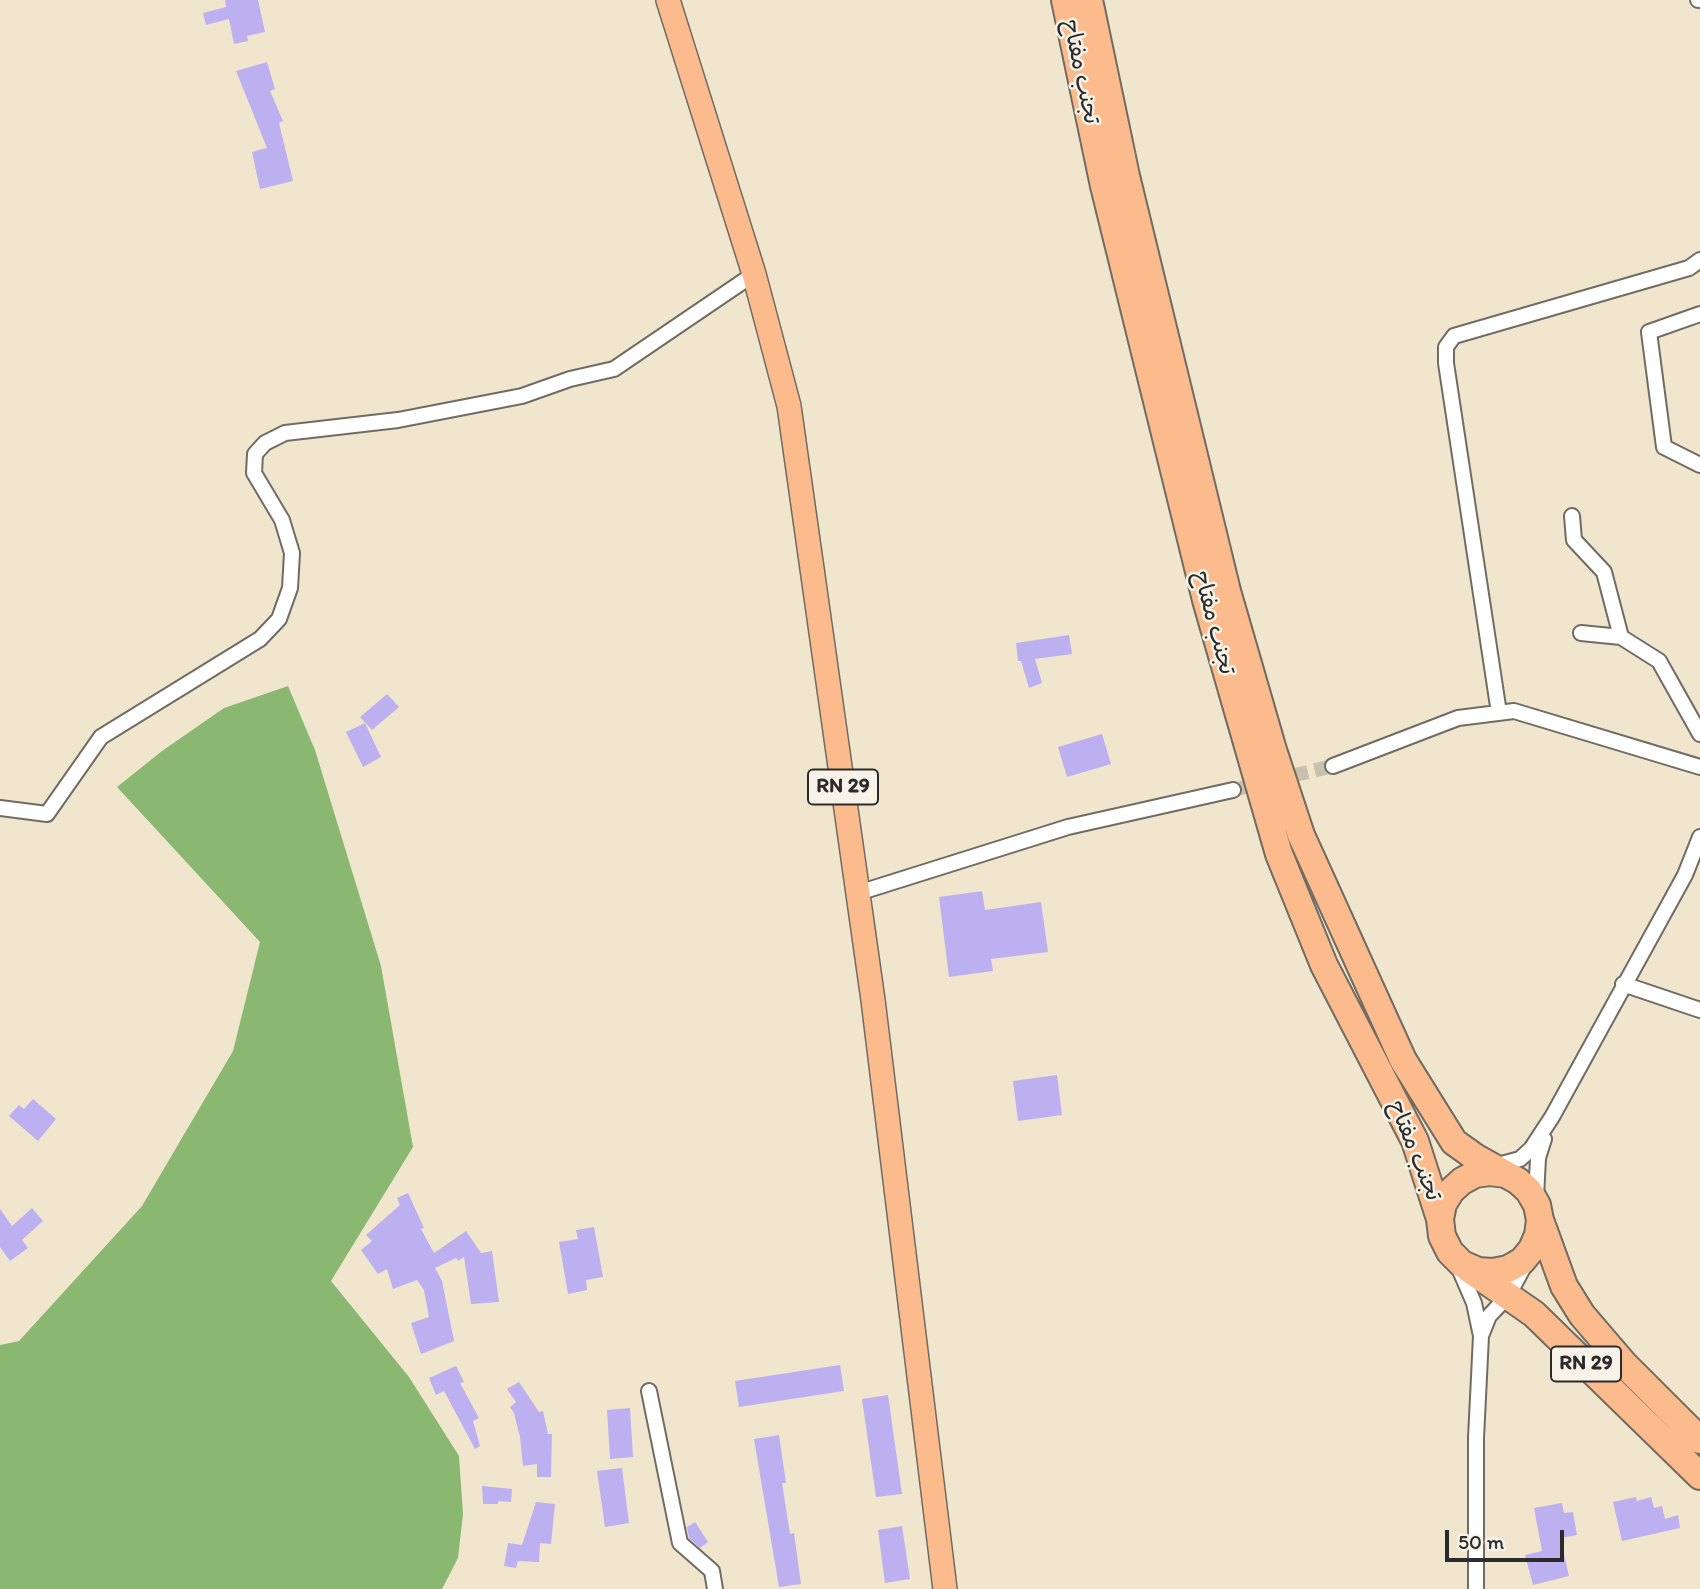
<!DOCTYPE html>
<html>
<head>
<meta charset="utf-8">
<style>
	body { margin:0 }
	#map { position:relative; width:1700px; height:1589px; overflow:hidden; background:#f0e6cd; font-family:Itim,sans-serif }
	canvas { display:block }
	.scale { position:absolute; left:1445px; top:1530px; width:119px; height:32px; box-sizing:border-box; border:4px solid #2b2b2b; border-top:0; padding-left:9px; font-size:21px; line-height:24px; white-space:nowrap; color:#2b2b2b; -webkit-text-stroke:5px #f7f3e8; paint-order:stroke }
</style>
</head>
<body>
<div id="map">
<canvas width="1700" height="1589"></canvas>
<div class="scale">50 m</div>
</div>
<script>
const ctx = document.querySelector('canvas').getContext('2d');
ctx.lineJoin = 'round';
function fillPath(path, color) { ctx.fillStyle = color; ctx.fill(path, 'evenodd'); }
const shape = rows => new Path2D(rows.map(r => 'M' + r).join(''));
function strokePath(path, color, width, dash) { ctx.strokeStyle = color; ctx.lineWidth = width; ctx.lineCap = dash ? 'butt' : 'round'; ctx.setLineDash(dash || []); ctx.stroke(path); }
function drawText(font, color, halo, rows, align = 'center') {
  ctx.font = font + ' Itim,"Playpen Sans Arabic",sans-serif'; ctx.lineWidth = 5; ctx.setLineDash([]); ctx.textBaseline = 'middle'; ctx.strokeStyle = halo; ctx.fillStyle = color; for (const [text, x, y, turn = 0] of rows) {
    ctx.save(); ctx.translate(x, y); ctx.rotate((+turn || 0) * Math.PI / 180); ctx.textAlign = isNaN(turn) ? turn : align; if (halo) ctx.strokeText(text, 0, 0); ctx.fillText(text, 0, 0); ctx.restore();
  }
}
fillPath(shape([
	[288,686,315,750,381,966,413,1147,331,1281,409,1377,459,1456,463,1514,458,1558,442,1589,0,1589,0,1345,19,1341,142,1206,233,1051,260,942,117,787,162,751,224,708]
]), '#8bb871');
fillPath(shape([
	[225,0,258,0,265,32,247,36,248,41,234,44,229,19,206,25,203,13,226,7],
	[267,62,275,89,270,91,283,121,279,123,293,181,260,189,252,152,267,148,236,71],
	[1069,635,1072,654,1035,659,1042,683,1029,688,1021,661,1018,661,1016,643],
	[387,694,399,707,372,730,360,717],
	[365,723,381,757,363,767,346,732],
	[1102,734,1111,764,1067,777,1058,747],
	[982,891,985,910,1041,902,1048,952,991,959,993,971,949,977,939,897],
	[1057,1075,1062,1115,1018,1121,1013,1081],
	[33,1099,56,1119,38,1141,9,1116,19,1105,24,1109],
	[408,1193,424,1228,421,1229,434,1253,466,1231,481,1253,492,1251,499,1302,471,1304,464,1257,458,1261,456,1258,435,1268,442,1281,454,1341,421,1354,411,1323,429,1317,424,1290,417,1280,393,1289,387,1269,378,1274,361,1250,372,1241,366,1235,400,1205,397,1198],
	[32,1208,43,1221,22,1240,28,1248,10,1261,0,1247,0,1209,12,1226],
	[594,1227,603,1277,586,1280,587,1290,568,1294,559,1242,578,1239,576,1230],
	[840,1365,844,1391,739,1407,735,1381],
	[456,1366,464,1382,460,1383,479,1418,473,1421,480,1446,475,1449,444,1391,436,1395,429,1378],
	[519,1382,539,1412,543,1411,548,1434,552,1434,551,1477,537,1477,537,1464,523,1466,520,1437,514,1413,510,1407,516,1402,507,1389],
	[888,1395,902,1494,876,1497,862,1399],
	[630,1408,633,1457,610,1459,607,1410],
	[779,1435,786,1483,782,1483,790,1534,794,1533,801,1584,779,1587,754,1439],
	[622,1468,629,1523,605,1527,597,1471],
	[482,1486,512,1489,511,1502,498,1501,498,1504,483,1504],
	[1636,1497,1637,1501,1651,1497,1654,1508,1662,1506,1665,1519,1678,1515,1680,1528,1622,1541,1613,1502],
	[536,1502,555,1504,551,1544,540,1543,539,1562,518,1561,516,1568,504,1566,508,1543,522,1545],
	[1562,1503,1564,1513,1573,1512,1577,1535,1560,1538,1569,1576,1533,1585,1525,1555,1542,1551,1534,1508],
	[695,1522,708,1542,700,1548,689,1538,687,1527],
	[902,1526,910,1579,885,1583,878,1530]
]), '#bcb0f1');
strokePath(shape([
	[1233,790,1333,766]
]), '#c9c1ad', 14, [14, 7]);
const street = shape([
	[1698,0,1700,0],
	[1700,314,1649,332,1664,447,1700,465],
	[1572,516,1574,540,1604,572,1621,637,1659,661,1700,734],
	[1581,633,1621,637],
	[1499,713,1446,363,1446,347,1454,336,1689,268,1700,260],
	[1333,766,1458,718,1514,711,1700,767],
	[0,808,47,814,101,737,260,639,279,619,290,588,292,553,282,520,254,473,255,454,265,443,285,433,398,420,522,396,570,379,614,369,754,274],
	[858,893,1068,827,1233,790],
	[1623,984,1700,1010],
	[1494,1166,1520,1159,1531,1149,1552,1117,1685,875,1700,837],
	[1536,1197,1538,1158,1544,1139],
	[1458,1266,1474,1303,1481,1336,1476,1438,1476,1589],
	[1481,1336,1489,1316,1508,1296,1527,1261],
	[649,1391,680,1543,712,1571,715,1589]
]);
const primary = shape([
	[668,0,754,274,789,406,873,1000,945,1589]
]);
const highway = shape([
	[1065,0,1104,186,1206,600,1279,854,1324,965,1415,1141,1440,1219],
	[1089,0,1126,176,1227,591,1273,750,1301,835,1403,1060,1454,1142,1475,1157,1518,1181,1529,1191,1537,1205,1540,1220,1538,1235,1532,1249,1522,1261,1508,1269,1493,1272,1478,1271,1462,1264,1450,1252,1442,1236,1440,1219,1443,1204,1451,1191,1462,1181,1475,1174,1490,1172,1505,1174],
	[1540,1220,1564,1286,1582,1315,1624,1364,1700,1440],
	[1469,1269,1534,1314,1700,1476]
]);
strokePath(street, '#706c64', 18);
strokePath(primary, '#706c64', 26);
strokePath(highway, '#706c64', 30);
strokePath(street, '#fff', 14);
strokePath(primary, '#fbbb8c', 23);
strokePath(highway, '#fbbb8c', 26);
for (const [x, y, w] of [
	[843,787,70],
	[1586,1364,70]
]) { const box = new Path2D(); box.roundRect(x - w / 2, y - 17.5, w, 35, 5); ctx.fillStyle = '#f7f3e8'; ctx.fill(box); strokePath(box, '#2b2b2b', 2); }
drawText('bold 21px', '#2b2b2b', null, [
	["RN 29",843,787],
	["RN 29",1586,1364]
]);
drawText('23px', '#2b2b2b', '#f7f3e8', [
	["تجنب مفتاح",1080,72,78],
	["تجنب مفتاح",1213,623,75],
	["تجنب مفتاح",1414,1151,68]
]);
</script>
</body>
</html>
